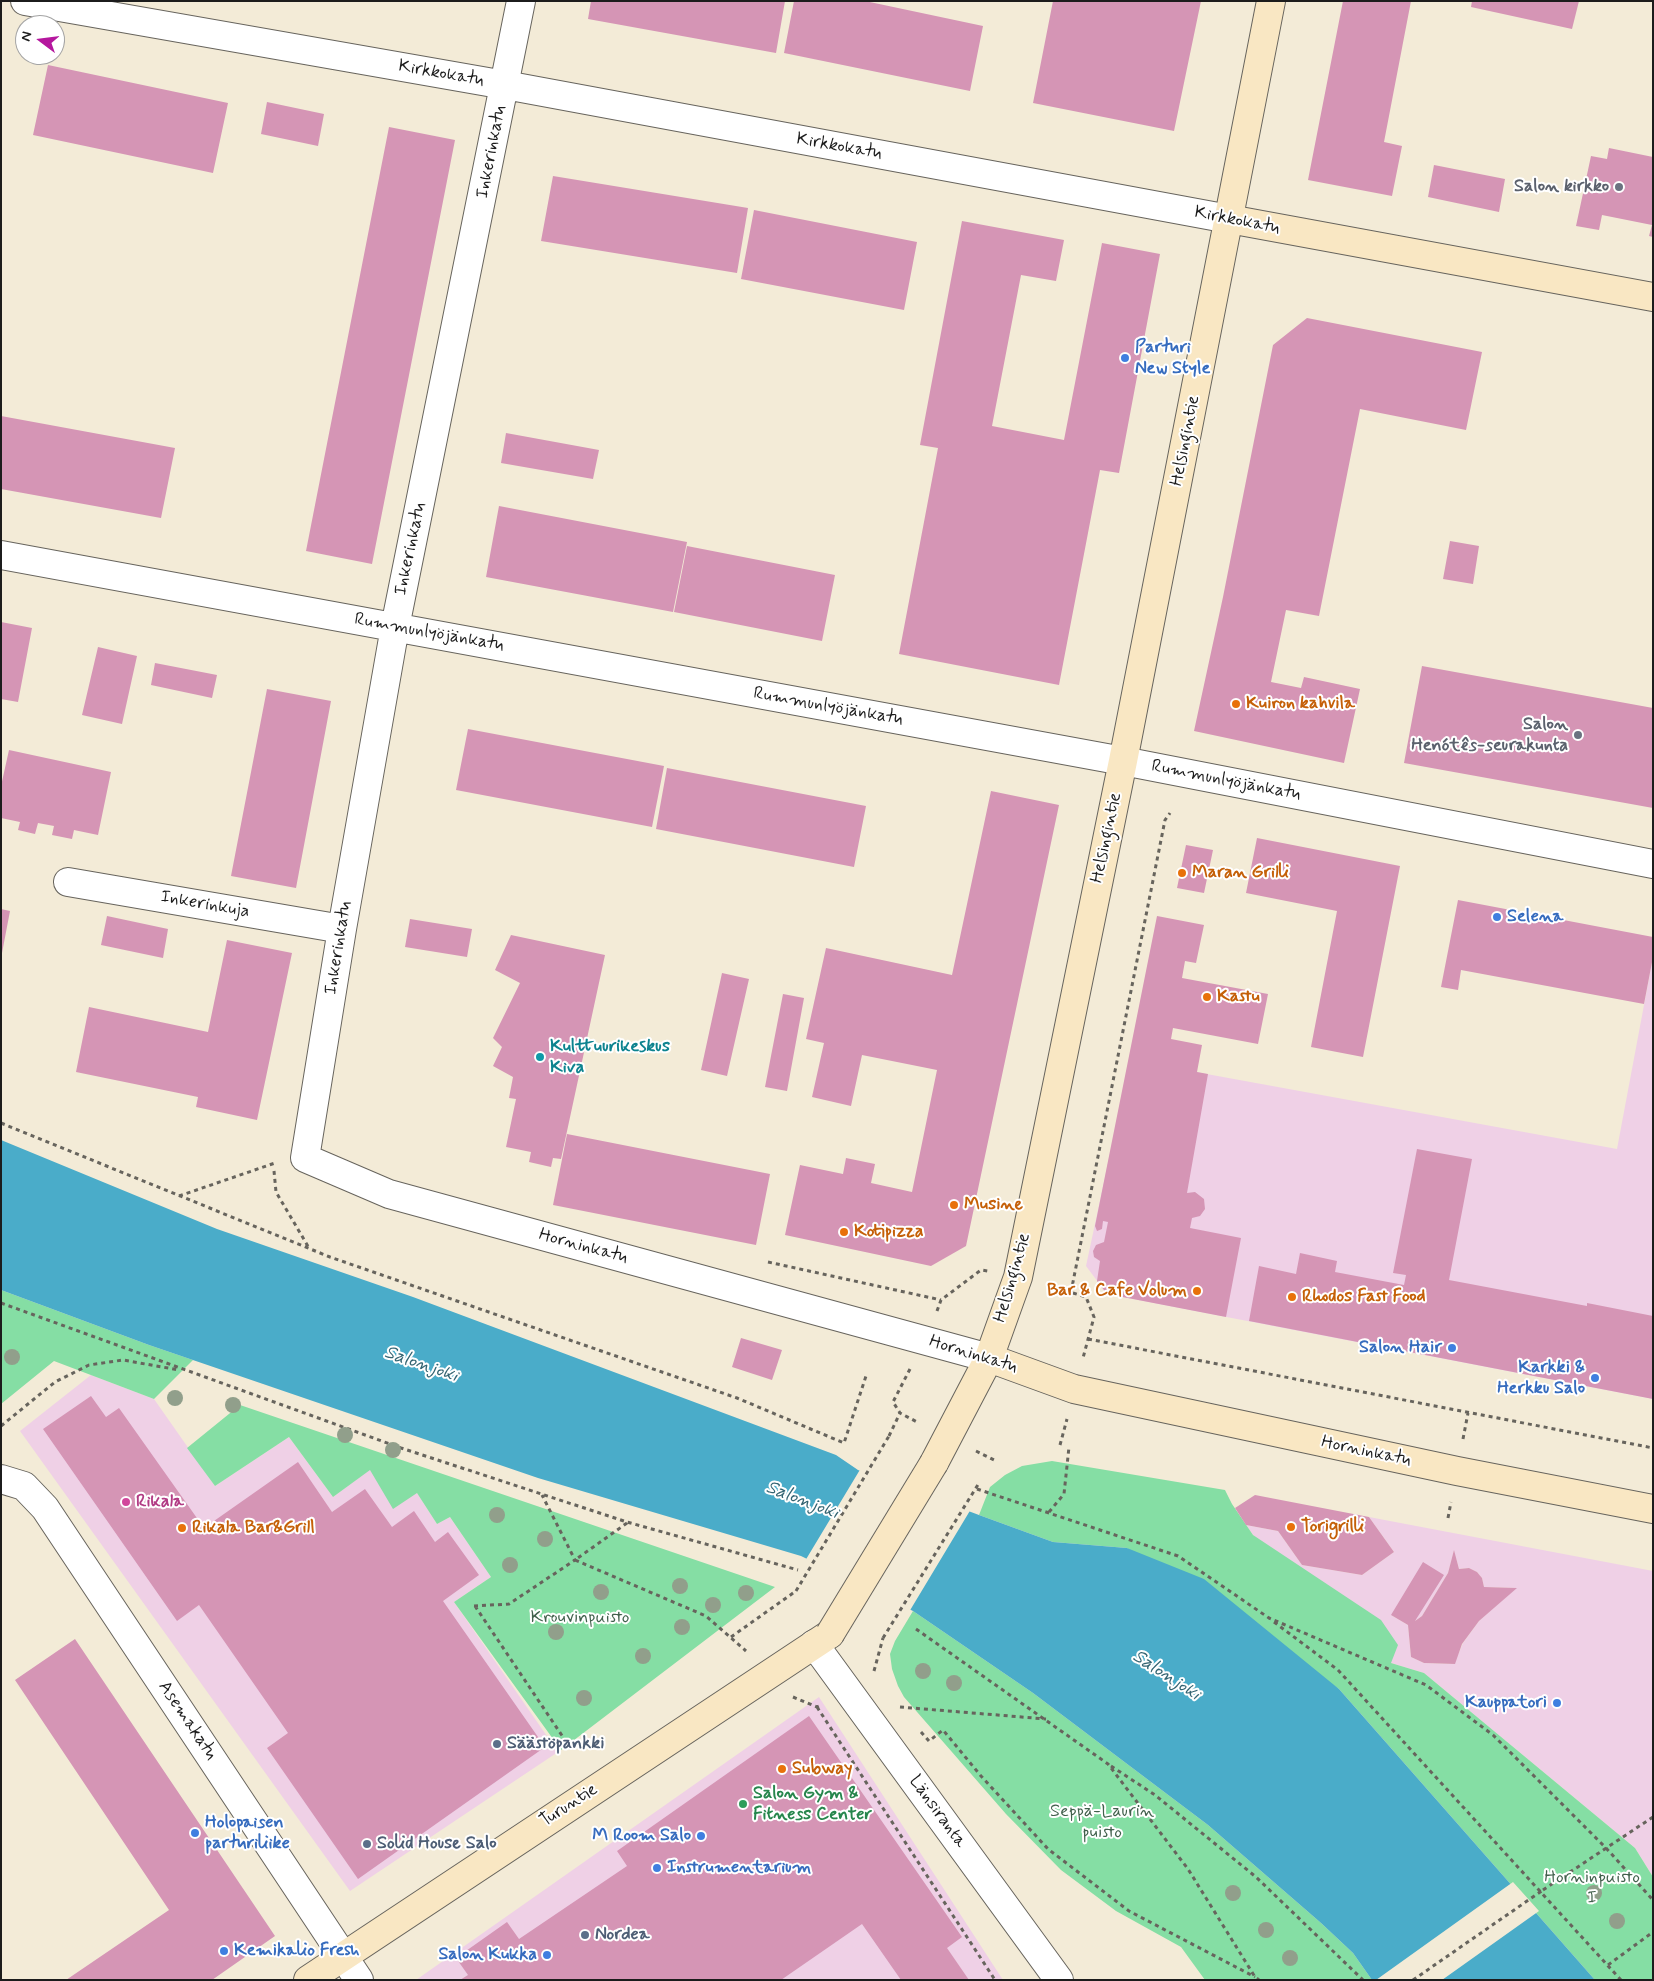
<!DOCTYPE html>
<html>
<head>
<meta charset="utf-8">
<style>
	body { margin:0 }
	#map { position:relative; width:1654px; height:1981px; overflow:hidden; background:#f3ebd7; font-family:Mynerve,sans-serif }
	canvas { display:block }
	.frame { position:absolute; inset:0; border:2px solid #1c1c1c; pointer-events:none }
	.north { position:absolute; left:15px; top:15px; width:50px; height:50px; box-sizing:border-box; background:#fff; border:1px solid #a4a4a4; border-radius:50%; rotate:285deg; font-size:14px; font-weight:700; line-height:20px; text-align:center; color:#1c1c1c }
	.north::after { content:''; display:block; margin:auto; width:18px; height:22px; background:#b5179e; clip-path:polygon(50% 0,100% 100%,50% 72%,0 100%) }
</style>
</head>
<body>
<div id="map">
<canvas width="1654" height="1981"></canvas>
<div class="frame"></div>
<div class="north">N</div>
</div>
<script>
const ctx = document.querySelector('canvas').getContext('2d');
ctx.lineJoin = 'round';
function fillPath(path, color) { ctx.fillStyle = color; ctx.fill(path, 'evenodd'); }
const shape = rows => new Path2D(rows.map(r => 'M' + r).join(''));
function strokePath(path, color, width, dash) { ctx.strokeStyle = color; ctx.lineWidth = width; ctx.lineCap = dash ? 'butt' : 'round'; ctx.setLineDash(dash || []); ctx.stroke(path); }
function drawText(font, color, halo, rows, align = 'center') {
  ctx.font = font + ' Mynerve,sans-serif'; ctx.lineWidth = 4; ctx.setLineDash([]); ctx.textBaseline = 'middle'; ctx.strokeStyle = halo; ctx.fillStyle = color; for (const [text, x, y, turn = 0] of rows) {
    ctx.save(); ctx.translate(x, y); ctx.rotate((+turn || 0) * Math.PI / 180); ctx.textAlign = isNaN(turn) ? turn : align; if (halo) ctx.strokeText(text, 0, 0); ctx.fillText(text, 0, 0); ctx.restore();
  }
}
fillPath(shape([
	[1653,957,1653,1399,1107,1294,1086,1266,1130,1060,1617,1149],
	[91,1375,154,1399,215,1486,289,1437,333,1497,370,1469,417,1493,437,1524,450,1517,491,1577,454,1602,558,1752,350,1891,20,1431],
	[1369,1517,1653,1571,1653,1877,1635,1848,1424,1673,1391,1663,1253,1535,1246,1525,1278,1531,1302,1565,1362,1575,1394,1552],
	[1454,1551,1459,1569,1469,1568,1477,1572,1482,1578,1484,1587,1516,1588,1479,1621,1463,1643,1454,1664,1424,1663,1411,1657,1408,1625,1391,1615,1415,1621,1422,1616,1448,1573],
	[819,1697,1003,1980,416,1980]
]), '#efd0e6');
fillPath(shape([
	[1,1290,149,1345,193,1360,154,1399,54,1361,1,1404],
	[240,1405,775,1587,561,1750,454,1602,491,1577,450,1517,437,1524,417,1493,393,1509,370,1470,333,1497,289,1437,215,1486,187,1448],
	[1052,1461,1225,1490,1232,1504,1253,1535,1381,1620,1398,1645,1391,1663,1424,1673,1635,1848,1653,1877,1653,1980,1595,1980,1339,1689,1127,1548,1053,1542,979,1515,990,1487,1005,1475,1022,1466],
	[913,1611,1033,1693,1208,1825,1321,1923,1353,1953,1372,1980,1205,1980,1181,1947,1116,1911,1061,1870,1006,1814,904,1697,898,1686,892,1669,890,1654,895,1641]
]), '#85dea4');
fillPath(shape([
	[1,1140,217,1229,413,1297,836,1455,858,1470,979,1515,1053,1542,1127,1548,1204,1579,1339,1689,1595,1980,1372,1980,1353,1953,1321,1923,1208,1825,1033,1693,913,1611,801,1556,538,1478,149,1345,1,1290]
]), '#4aacc9');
fillPath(shape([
	[861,1468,971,1509,909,1612,805,1561],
	[1513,1882,1539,1911,1442,1980,1376,1980]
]), '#f3ebd7');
fillPath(shape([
	[591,1,785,1,776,53,588,19],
	[794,1,865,1,983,26,970,91,784,53],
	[1053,1,1201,1,1174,131,1033,103],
	[1343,1,1411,1,1384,142,1402,146,1392,196,1308,180],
	[1472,1,1579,1,1572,29,1471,7],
	[48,65,228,103,213,173,33,135],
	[267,102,324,114,318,146,261,134],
	[389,127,455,140,372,564,306,551],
	[1609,148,1653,157,1653,237,1649,236,1652,225,1602,215,1599,230,1576,226,1591,156,1607,159],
	[1434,165,1505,179,1499,212,1428,197],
	[553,176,748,208,737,273,541,241],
	[754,210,917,242,904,310,741,279],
	[962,221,1064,240,1056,281,1021,275,992,426,1064,440,1102,243,1160,254,1119,473,1100,470,1059,685,899,654,938,448,920,445],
	[1307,318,1482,352,1466,430,1360,409,1319,616,1286,610,1271,682,1301,688,1304,677,1360,689,1344,763,1194,731,1223,597,1273,345],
	[1,416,175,448,161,518,1,489],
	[506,433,599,450,593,479,501,463],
	[499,506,687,542,673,612,486,577],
	[1450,541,1479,546,1473,584,1443,579],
	[687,546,835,575,822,641,674,612],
	[1,622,32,628,18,702,1,699],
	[98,647,137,656,122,724,82,715],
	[155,663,217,675,212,698,151,685],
	[1422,666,1653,708,1653,808,1404,763],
	[267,689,331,701,296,888,231,876],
	[468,729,664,766,652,827,456,790],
	[9,750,111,772,98,835,74,830,72,839,52,835,54,826,38,823,35,834,18,830,20,822,1,818,1,786],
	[667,768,866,806,854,867,656,829],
	[991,791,1059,805,966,1246,931,1266,785,1235,800,1165,843,1174,846,1158,875,1164,871,1183,912,1192,937,1070,862,1055,851,1106,812,1097,824,1043,806,1039,826,948,952,975],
	[1257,838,1400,866,1363,1057,1311,1047,1337,911,1246,893],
	[1186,845,1213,850,1204,893,1177,888],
	[1458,900,1653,937,1653,957,1644,1004,1461,970,1458,990,1441,987],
	[1,909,10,911,2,953,1,953],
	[107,916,168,929,163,958,101,945],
	[1157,916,1204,925,1196,963,1185,961,1182,978,1268,994,1258,1044,1173,1028,1171,1039,1202,1045,1197,1072,1208,1074,1187,1193,1195,1192,1204,1199,1205,1209,1200,1216,1192,1218,1190,1228,1241,1238,1226,1317,1107,1294,1097,1281,1100,1261,1094,1257,1093,1251,1096,1245,1104,1242,1108,1222,1103,1221,1102,1229,1097,1231,1095,1226],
	[410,919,472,929,467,957,405,947],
	[511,935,605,955,561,1159,553,1158,551,1167,529,1162,531,1152,506,1147,516,1099,509,1098,513,1077,493,1066,502,1047,493,1038,520,983,495,970],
	[227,940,292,953,257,1120,196,1107,198,1097,76,1072,89,1007,208,1032],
	[722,973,749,979,727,1076,701,1070],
	[783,994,804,998,787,1091,765,1087],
	[567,1134,770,1174,756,1245,553,1205],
	[1417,1149,1472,1159,1449,1280,1587,1306,1587,1303,1653,1316,1653,1399,1249,1321,1259,1266,1296,1274,1300,1253,1337,1261,1335,1272,1404,1285,1406,1275,1393,1273],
	[741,1338,782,1350,772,1380,732,1367],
	[91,1396,106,1417,119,1408,204,1528,298,1462,332,1512,365,1489,392,1527,414,1511,435,1542,448,1532,479,1575,443,1601,545,1747,358,1879,267,1748,288,1733,199,1605,177,1621,43,1429],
	[1255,1495,1369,1517,1394,1552,1362,1575,1302,1565,1278,1531,1246,1525,1235,1508],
	[1454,1550,1459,1569,1469,1568,1477,1572,1482,1578,1484,1587,1517,1588,1479,1621,1462,1644,1455,1664,1424,1663,1411,1657,1408,1625,1391,1615,1423,1562,1444,1575,1415,1621,1422,1616,1448,1573],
	[75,1639,275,1936,212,1980,66,1980,169,1910,15,1680],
	[809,1716,962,1937,947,1948,969,1980,901,1980,862,1924,781,1980,460,1980,468,1975,456,1958,507,1922,519,1939,627,1866,617,1851]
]), '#d595b5');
const street = shape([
	[25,1,505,85,1229,219],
	[521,1,395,627,342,929,305,1158,389,1194,989,1358],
	[1,555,1123,761,1653,864],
	[68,882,342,929],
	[1,1479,24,1486,45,1508,359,1980],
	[814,1644,1059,1980]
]);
const secondary = shape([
	[1229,219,1653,297],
	[989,1358,1074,1389,1457,1471,1653,1509],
	[934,1463,989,1358,1018,1277,1123,761,1271,1],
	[308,1980,830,1634]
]);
strokePath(street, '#67645d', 30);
strokePath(secondary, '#67645d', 30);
strokePath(shape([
	[1,1123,330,1257,737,1398,844,1443,867,1373],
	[274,1171,276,1192,309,1248],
	[179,1196,275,1163],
	[768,1262,941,1300],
	[1050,1286,1086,1297,1094,1317,1083,1358],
	[1071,1292,1165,820,1170,813],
	[1,1303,401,1448,627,1522,798,1570],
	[937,1311,941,1300,981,1270,988,1271],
	[1088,1339,1653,1448],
	[910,1369,893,1402,900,1413,919,1423],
	[1,1426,55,1382,89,1365,123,1360,179,1370],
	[889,1436,900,1413],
	[1463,1439,1468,1413],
	[1060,1445,1067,1419],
	[976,1451,996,1461],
	[977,1489,1178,1556,1269,1618,1426,1685,1493,1735,1606,1848,1653,1900],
	[1049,1512,1064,1494,1069,1447],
	[1448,1518,1451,1502],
	[627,1523,575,1560,706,1616,746,1651],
	[474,1606,509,1604,575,1560,542,1495],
	[475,1606,571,1749],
	[1274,1622,1338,1670,1621,1980],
	[916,1629,1108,1764,1188,1869,1255,1977,1259,1980],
	[731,1637,796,1591],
	[874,1671,883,1638],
	[793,1697,817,1707,819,1706],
	[817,1707,995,1980],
	[900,1707,1046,1719],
	[921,1732,929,1741,943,1730,981,1776,1048,1849,1129,1911,1255,1977],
	[1111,1766,1155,1795,1256,1877,1363,1980],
	[1543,1890,1653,1817],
	[1608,1965,1653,1932]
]), '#67645d', 3, [4, 4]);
strokePath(street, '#fff', 28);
strokePath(secondary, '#f9e7c3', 28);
const secondaryBridge = shape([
	[830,1634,934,1463]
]);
strokePath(secondaryBridge, '#67645d', 30, []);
strokePath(shape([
	[796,1591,889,1436],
	[883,1638,979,1483],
	[1413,1980,1543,1890]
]), '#67645d', 3, [4, 4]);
strokePath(secondaryBridge, '#f9e7c3', 28);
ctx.fillStyle = '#919f8b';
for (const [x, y] of [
	[12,1357],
	[175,1398],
	[233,1405],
	[345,1435],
	[393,1450],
	[497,1515],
	[545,1539],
	[510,1565],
	[680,1586],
	[601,1592],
	[746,1593],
	[713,1605],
	[682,1627],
	[556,1632],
	[643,1656],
	[923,1671],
	[954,1683],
	[584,1698],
	[1233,1893],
	[1594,1893],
	[1617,1921],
	[1266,1930],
	[1290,1958]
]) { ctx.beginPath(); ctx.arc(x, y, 8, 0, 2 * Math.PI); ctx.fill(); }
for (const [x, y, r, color] of [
	[1619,187,5,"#6b7280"],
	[1125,358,5,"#3f7fe0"],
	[1236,704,5,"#e8710a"],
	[1578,735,5,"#6b7280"],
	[1182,873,5,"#e8710a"],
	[1497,917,5,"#3f7fe0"],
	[1207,997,5,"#e8710a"],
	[540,1057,5,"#0f9aa8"],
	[954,1205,5,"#e8710a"],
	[844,1232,5,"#e8710a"],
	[1197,1291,5,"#e8710a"],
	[1292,1297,5,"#e8710a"],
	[1452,1348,5,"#3f7fe0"],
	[1595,1378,5,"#3f7fe0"],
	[126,1502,5,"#d1479c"],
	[1291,1527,5,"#e8710a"],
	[182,1528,5,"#e8710a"],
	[1557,1703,5,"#3f7fe0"],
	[497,1744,5,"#5c6f8a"],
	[782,1769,5,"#e8710a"],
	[743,1804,5,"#2e9e5b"],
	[195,1833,5,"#3f7fe0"],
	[701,1836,5,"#3f7fe0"],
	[367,1844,5,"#5c6f8a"],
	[657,1868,5,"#3f7fe0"],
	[585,1935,5,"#5c6f8a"],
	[224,1951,5,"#3f7fe0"],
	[547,1955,5,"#3f7fe0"]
]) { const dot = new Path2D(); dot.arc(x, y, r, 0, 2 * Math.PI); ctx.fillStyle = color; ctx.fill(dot); strokePath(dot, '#fff', 2); }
drawText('18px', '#1c1c1c', '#fff', [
	["Kirkkokatu",441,74,10],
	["Kirkkokatu",839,147,10],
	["Inkerinkatu",492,152,-79],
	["Kirkkokatu",1237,221,11],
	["Helsingintie",1186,441,-79],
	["Inkerinkatu",411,549,-78],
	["Rummunlyöjänkatu",429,633,10],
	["Rummunlyöjänkatu",828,707,10],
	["Rummunlyöjänkatu",1226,781,11],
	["Helsingintie",1107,838,-78],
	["Inkerinkuja",205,905,10],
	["Inkerinkatu",339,948,-81],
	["Horninkatu",583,1247,15],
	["Helsingintie",1013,1278,-74],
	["Horninkatu",973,1355,17],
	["Horninkatu",1366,1452,12],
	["Asemakatu",187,1721,56],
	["Turuntie",569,1806,-33],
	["Länsiranta",937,1812,54]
]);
drawText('bold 18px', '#5b616d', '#fff', [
	["Salon kirkko",1609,187],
	["Salon",1568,725],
	["Henótês-seurakunta",1568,746]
], 'right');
drawText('bold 18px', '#366cbe', '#fff', [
	["Parturi",1135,348],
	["New Style",1135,369],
	["Selena",1507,917],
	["Salon Hair",1442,1348,"right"],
	["Karkki &",1585,1368,"right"],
	["Herkku Salo",1585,1389,"right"],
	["Kauppatori",1547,1703,"right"],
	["Holopaisen",205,1823],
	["parturiliike",205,1844],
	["M Room Salo",691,1836,"right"],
	["Instrumentarium",667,1868],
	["Kemikalio Fresh",234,1951],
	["Salon Kukka",537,1955,"right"]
], 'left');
drawText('bold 18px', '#c56008', '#fff', [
	["Kuiron kahvila",1246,704],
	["Maran Grilli",1192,873],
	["Kastu",1217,997],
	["Musine",964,1205],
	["Kotipizza",854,1232],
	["Bar & Cafe Volum",1187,1291,"right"],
	["Rhodos Fast Food",1302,1297],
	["Torigrilli",1301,1527],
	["Rikala Bar&Grill",192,1528],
	["Subway",792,1769]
], 'left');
drawText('bold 18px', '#0d838f', '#fff', [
	["Kulttuurikeskus",550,1047],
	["Kiva",550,1068]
], 'left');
drawText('bold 18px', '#b23c85', '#fff', [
	["Rikala",136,1502]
], 'left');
drawText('18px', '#41604c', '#fff', [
	["Krouvinpuisto",580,1618],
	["Seppä-Laurin",1102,1812],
	["puisto",1102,1833],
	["Horninpuisto",1592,1878],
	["I",1592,1899]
]);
drawText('bold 18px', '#4e5e75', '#fff', [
	["Säästöpankki",507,1744],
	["Solid House Salo",377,1844],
	["Nordea",595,1935]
], 'left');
drawText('bold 18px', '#27864d', '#fff', [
	["Salon Gym &",753,1794],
	["Fitness Center",753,1815]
], 'left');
drawText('italic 19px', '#336472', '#fff', [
	["Salonjoki",421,1365,19],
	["Salonjoki",802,1501,21],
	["Salonjoki",1166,1676,33]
]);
</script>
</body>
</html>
